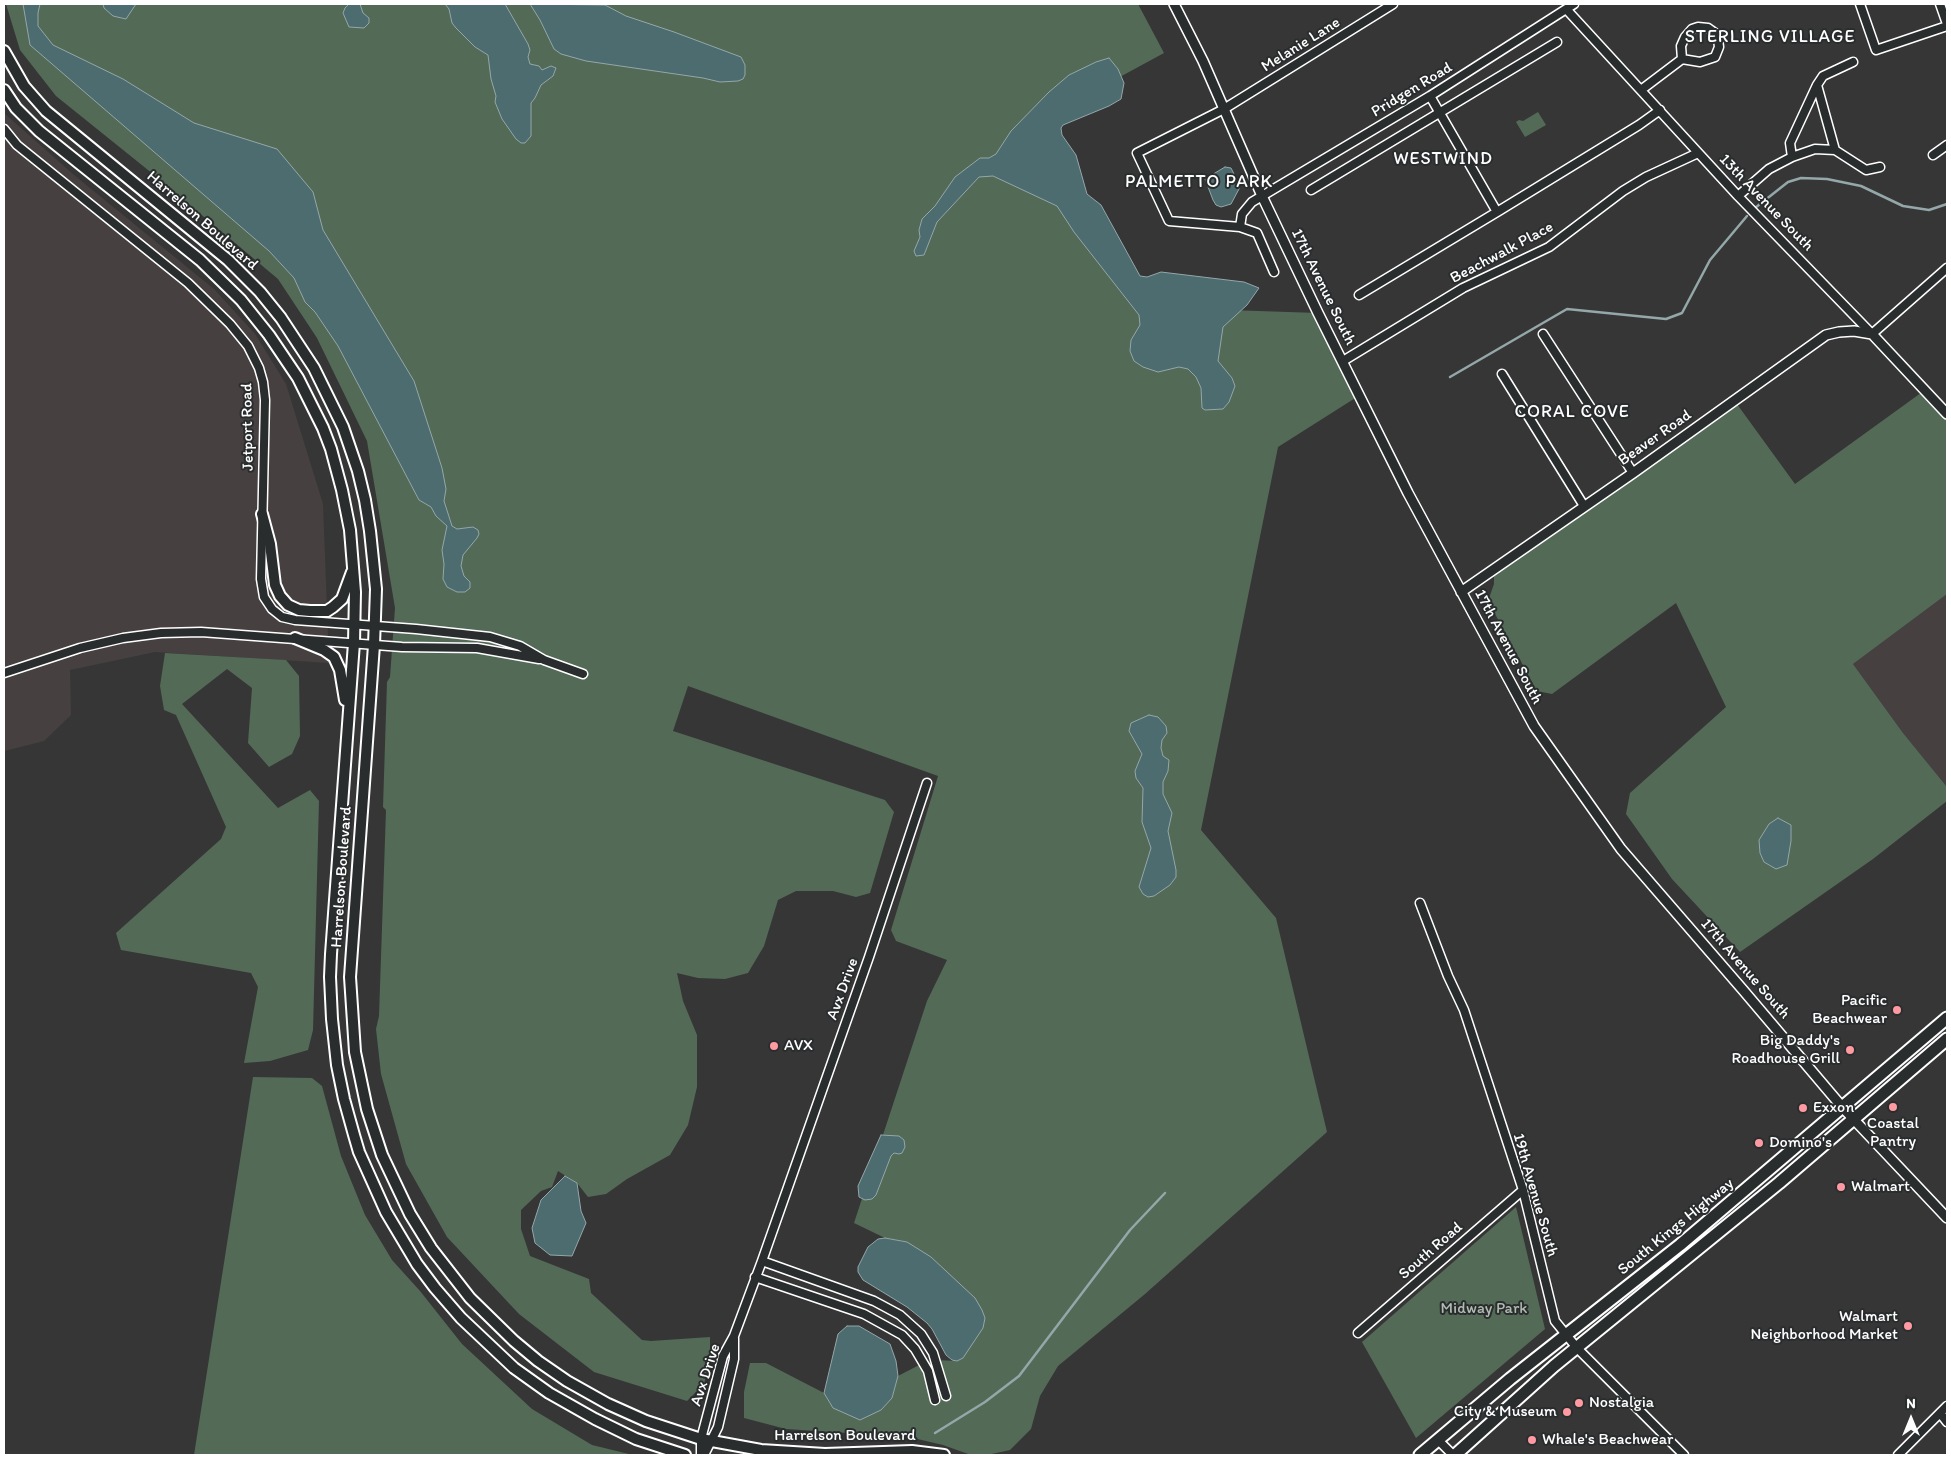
<!DOCTYPE html>
<html>
<head>
<meta charset="utf-8">
<style>
	body { margin:0 }
	#map { position:relative; width:1951px; height:1459px; overflow:hidden; background:#373636; font-family:Itim,sans-serif }
	canvas { display:block }
	.frame { position:absolute; inset:0; border:5px solid #fff; pointer-events:none }
	.north { position:absolute; left:1886px; top:1394px; width:50px; height:50px; -webkit-text-stroke:4px #2a2d2e; paint-order:stroke; rotate:0deg; font-size:14px; font-weight:700; line-height:20px; text-align:center; color:#fff }
	.north::after { content:''; display:block; margin:auto; width:18px; height:22px; background:#fff; clip-path:polygon(50% 0,100% 100%,50% 72%,0 100%) }
</style>
</head>
<body>
<div id="map">
<canvas width="1951" height="1459"></canvas>
<div class="frame"></div>
<div class="north">N</div>
</div>
<script>
const ctx = document.querySelector('canvas').getContext('2d');
ctx.lineJoin = 'round';
function fillPath(path, color) { ctx.fillStyle = color; ctx.fill(path, 'evenodd'); }
const shape = rows => new Path2D(rows.map(r => 'M' + r).join(''));
function strokePath(path, color, width, dash) { ctx.strokeStyle = color; ctx.lineWidth = width; ctx.lineCap = dash ? 'butt' : 'round'; ctx.setLineDash(dash || []); ctx.stroke(path); }
function drawText(font, color, halo, rows, align = 'center') {
  ctx.font = font + ' Itim,sans-serif'; ctx.lineWidth = 4; ctx.setLineDash([]); ctx.textBaseline = 'middle'; ctx.strokeStyle = halo; ctx.fillStyle = color; for (const [text, x, y, turn = 0] of rows) {
    ctx.save(); ctx.translate(x, y); ctx.rotate((+turn || 0) * Math.PI / 180); ctx.textAlign = isNaN(turn) ? turn : align; if (halo) ctx.strokeText(text, 0, 0); ctx.fillText(text, 0, 0); ctx.restore();
  }
}
fillPath(shape([
	[4,113,74,175,214,289,255,334,286,384,323,504,329,663,155,652,70,670,71,715,44,741,4,751],
	[1947,594,1947,787,1903,733,1853,664]
]), '#474040');
fillPath(shape([
	[6,4,1138,4,1164,53,1035,123,1139,307,1318,313,1360,395,1278,447,1201,830,1276,918,1327,1132,1145,1294,1058,1366,1040,1396,1031,1429,1010,1450,987,1455,971,1455,943,1445,909,1437,786,1429,744,1418,744,1392,750,1363,766,1363,824,1393,833,1408,880,1410,892,1398,898,1376,923,1363,936,1360,957,1361,907,1242,885,1238,854,1223,927,1001,947,960,896,941,891,930,938,776,688,686,673,731,885,800,894,812,870,893,856,897,833,891,796,891,778,900,764,946,748,973,725,979,698,978,677,973,683,1001,697,1035,697,1087,688,1125,670,1155,627,1179,606,1194,588,1197,577,1183,558,1171,552,1187,541,1191,521,1210,521,1229,530,1256,589,1279,591,1293,642,1340,651,1341,710,1337,710,1360,704,1384,687,1401,594,1372,519,1314,447,1237,406,1164,381,1074,376,1029,379,1016,386,810,383,807,387,682,390,677,395,608,367,441,317,338,278,279,148,170,56,96,20,50],
	[1538,112,1546,125,1525,137,1516,122,1519,120,1523,121],
	[1925,390,1947,415,1947,594,1853,664,1903,733,1947,787,1947,801,1873,859,1740,952,1672,879,1626,814,1630,793,1726,707,1676,603,1552,694,1537,691,1488,601,1494,584,1494,569,1734,400,1795,484],
	[165,653,286,660,299,676,300,736,292,754,269,767,248,743,252,688,227,669,182,704,278,808,310,790,319,801,313,1030,308,1050,270,1061,244,1063,258,987,251,973,121,950,116,933,221,839,226,827,176,715,164,710,160,686],
	[253,1077,312,1078,322,1086,341,1156,365,1215,392,1260,420,1291,462,1344,532,1409,592,1445,633,1455,194,1455],
	[1516,1207,1545,1329,1416,1438,1362,1342]
]), '#536a57');
const water = shape([
	[23,4,40,4,38,13,38,26,53,45,123,79,194,123,277,149,313,192,323,230,414,381,442,468,446,489,444,501,452,526,457,529,473,527,478,530,479,534,477,538,463,555,461,566,464,576,470,582,470,588,465,592,457,592,447,587,443,579,444,564,442,550,447,526,436,516,431,507,419,500,338,346,315,312,305,302,294,278,269,251,30,45,23,4],
	[103,4,136,4,126,19,113,16,104,8,103,4],
	[349,4,360,4,363,13,369,18,369,23,364,28,349,27,343,13,345,8,349,4],
	[445,4,505,4,528,44,530,50,528,57,530,64,539,66,542,70,551,66,556,68,553,76,541,85,535,98,531,103,531,136,525,143,521,143,516,139,502,119,495,102,496,96,491,79,488,55,475,47,456,28,452,23,449,9,445,4],
	[530,4,605,5,626,16,674,32,741,57,745,65,745,75,743,79,738,81,720,82,703,78,586,61,561,54,554,49,540,20,530,4],
	[1109,58,1118,69,1124,83,1121,99,1109,106,1063,125,1061,128,1062,135,1076,155,1087,194,1101,205,1140,276,1147,277,1161,272,1244,282,1259,288,1247,305,1223,327,1218,361,1232,378,1235,386,1229,402,1223,409,1205,410,1202,408,1201,388,1196,377,1188,369,1179,367,1158,372,1143,367,1134,361,1130,351,1131,340,1140,325,1139,315,1074,232,1057,206,993,176,979,177,937,222,924,255,916,256,914,251,920,237,919,230,922,219,935,206,955,177,980,158,989,158,996,154,1011,131,1049,92,1069,75,1096,62,1109,58],
	[1225,167,1231,168,1239,184,1239,189,1231,204,1221,207,1216,205,1213,200,1205,179,1225,167],
	[1149,715,1158,717,1166,726,1167,733,1162,740,1161,748,1163,756,1169,760,1168,771,1163,782,1163,794,1172,813,1168,831,1176,870,1176,877,1170,885,1154,896,1148,897,1143,894,1139,887,1151,848,1142,822,1143,788,1136,778,1135,771,1142,754,1129,731,1131,723,1149,715],
	[1778,818,1791,825,1791,841,1787,865,1776,869,1764,862,1760,853,1759,840,1769,824,1778,818],
	[881,1135,899,1136,904,1140,905,1147,902,1153,899,1154,894,1153,891,1156,876,1195,872,1199,865,1200,859,1197,858,1186,881,1135],
	[565,1176,577,1183,581,1211,586,1223,572,1256,550,1255,535,1243,532,1228,541,1200,565,1176],
	[885,1238,907,1242,931,1257,975,1298,982,1310,985,1318,983,1328,963,1358,957,1361,952,1360,946,1355,932,1329,927,1323,907,1307,863,1280,858,1272,858,1267,868,1247,878,1239,885,1238],
	[847,1326,859,1326,890,1344,896,1361,898,1376,892,1398,881,1410,860,1420,833,1408,824,1393,838,1334,847,1326]
]);
fillPath(water, '#4d6c70');
strokePath(water, '#94a7a9', 1);
strokePath(shape([
	[1755,208,1788,182,1801,178,1827,179,1861,186,1903,206,1929,210,1947,204],
	[1450,377,1567,309,1666,319,1682,313,1710,260,1747,216],
	[935,1433,985,1402,1019,1376,1130,1230,1165,1193]
]), '#94a7a9', 2.5);
const minor = shape([
	[1860,4,1876,50,1947,26],
	[1940,4,1947,24],
	[1567,10,1738,196,1872,334,1947,268],
	[1817,85,1823,76,1853,62],
	[1641,90,1682,59,1700,62,1715,57,1719,47,1718,39,1715,33,1708,28,1698,27,1692,29,1685,37,1681,46,1682,59],
	[1430,96,1497,212,1639,125,1660,110],
	[4,129,17,145,188,283,230,324,248,346,259,368,263,382,265,400,261,579,264,597,272,609,282,617,295,620,416,629,490,637,520,646,544,660,583,674],
	[1933,155,1947,145],
	[1792,157,1790,143,1817,85,1835,150],
	[1311,190,1557,42],
	[1738,196,1769,169,1792,157,1815,149,1835,150,1866,170,1880,167],
	[1240,227,1242,214,1252,202,1430,96,1574,4],
	[1274,272,1257,233,1240,227,1169,221,1137,153,1224,109,1393,4],
	[1359,295,1497,212],
	[1543,334,1633,473],
	[1343,361,1463,288,1549,247,1623,191,1646,177,1698,153],
	[1502,374,1584,506],
	[4,673,80,648,123,638,161,633,201,632,402,647,477,648,539,659],
	[1420,903,1448,976,1464,1010,1523,1190,1555,1321,1577,1348,1684,1455],
	[762,1261,874,1301,900,1315,921,1334,933,1353,946,1396],
	[755,1277,864,1314,902,1335,915,1349,928,1371,935,1400],
	[1358,1333,1523,1190],
	[1940,1413,1947,1422],
	[1438,1440,1453,1455],
	[701,1455,701,1439,723,1356,734,1336,762,1261,869,957,927,783],
	[704,1455,718,1427,734,1359,734,1338],
	[1898,1455,1947,1406]
]);
const tertiary = shape([
	[1174,4,1203,61,1262,196,1318,313,1408,493,1534,726,1621,849,1743,990,1843,1108,1947,1218],
	[1461,592,1633,473,1826,335,1839,332,1854,331,1872,334,1947,414]
]);
const secondary = shape([
	[4,51,24,86,46,111,228,260,260,292,281,318,314,368,343,427,358,471,365,500,370,531,376,589,374,645,350,977,355,1052,367,1109,382,1155,410,1214,431,1248,470,1298,514,1341,538,1361,567,1381,608,1404,646,1421,701,1439,761,1450,825,1454,912,1451,944,1455],
	[4,90,16,108,39,131,200,260,241,300,269,335,298,378,323,428,331,449,342,490,350,530,355,592,354,643,331,954,330,977,332,1019,337,1065,344,1099,354,1135,359,1152,386,1212,417,1264,435,1288,461,1318,514,1368,549,1393,595,1419,636,1439,685,1455],
	[262,514,270,544,275,585,280,596,288,605,299,610,310,611,327,611,333,607,342,599,352,572],
	[295,638,324,650,334,657,340,670,345,700]
]);
const primary = shape([
	[1420,1455,1510,1379,1680,1245,1947,1018],
	[1455,1455,1554,1366,1779,1183,1947,1039]
]);
strokePath(minor, '#fff', 11);
strokePath(tertiary, '#fff', 12);
strokePath(secondary, '#fff', 14);
strokePath(primary, '#fff', 15);
strokePath(minor, '#2a2d2e', 8);
strokePath(tertiary, '#2a2d2e', 9);
strokePath(secondary, '#2a2d2e', 10);
strokePath(primary, '#2a2d2e', 11);
for (const [x, y, r, color] of [
	[1897,1010,5,"#ff9aa2"],
	[774,1046,5,"#ff9aa2"],
	[1850,1050,5,"#ff9aa2"],
	[1893,1107,5,"#ff9aa2"],
	[1803,1108,5,"#ff9aa2"],
	[1759,1143,5,"#ff9aa2"],
	[1841,1187,5,"#ff9aa2"],
	[1908,1326,5,"#ff9aa2"],
	[1579,1403,5,"#ff9aa2"],
	[1567,1412,5,"#ff9aa2"],
	[1532,1440,5,"#ff9aa2"]
]) { const dot = new Path2D(); dot.arc(x, y, r, 0, 2 * Math.PI); ctx.fillStyle = color; ctx.fill(dot); strokePath(dot, '#2a2d2e', 2); }
drawText('16px', '#fff', '#2a2d2e', [
	["Melanie Lane",1301,45,-32],
	["Pridgen Road",1412,90,-31],
	["13th Avenue South",1766,203,46],
	["Harrelson Boulevard",202,221,41],
	["Beachwalk Place",1502,253,-28],
	["17th Avenue South",1323,287,64],
	["Jetport Road",248,427,-91],
	["Beaver Road",1655,438,-35],
	["17th Avenue South",1508,647,62],
	["Harrelson Boulevard",342,877,-86],
	["17th Avenue South",1745,969,49],
	["Avx Drive",843,989,-70],
	["19th Avenue South",1535,1195,74],
	["South Kings Highway",1676,1227,-39],
	["South Road",1431,1251,-41],
	["Avx Drive",706,1375,-72],
	["Harrelson Boulevard",845,1436]
]);
drawText('16px', '#fff', '#2a2d2e', [
	["Pacific",1887,1001,"right"],
	["Beachwear",1887,1019,"right"],
	["Big Daddy's",1840,1041,"right"],
	["Roadhouse Grill",1840,1059,"right"],
	["AVX",784,1046],
	["Exxon",1813,1108],
	["Coastal",1893,1124,"center"],
	["Pantry",1893,1142,"center"],
	["Domino's",1769,1143],
	["Walmart",1851,1187],
	["Walmart",1898,1317,"right"],
	["Neighborhood Market",1898,1335,"right"],
	["Nostalgia",1589,1403],
	["City & Museum",1557,1412,"right"],
	["Whale's Beachwear",1542,1440]
], 'left');
drawText('16px', '#b2bcb3', '#2a2d2e', [
	["Midway Park",1484,1309]
]);
ctx.letterSpacing = '1px';
drawText('18px', '#fff', '#2a2d2e', [
	["STERLING VILLAGE",1770,37],
	["WESTWIND",1443,159],
	["PALMETTO PARK",1199,182],
	["CORAL COVE",1572,412]
]);
ctx.letterSpacing = '0px';
</script>
</body>
</html>
